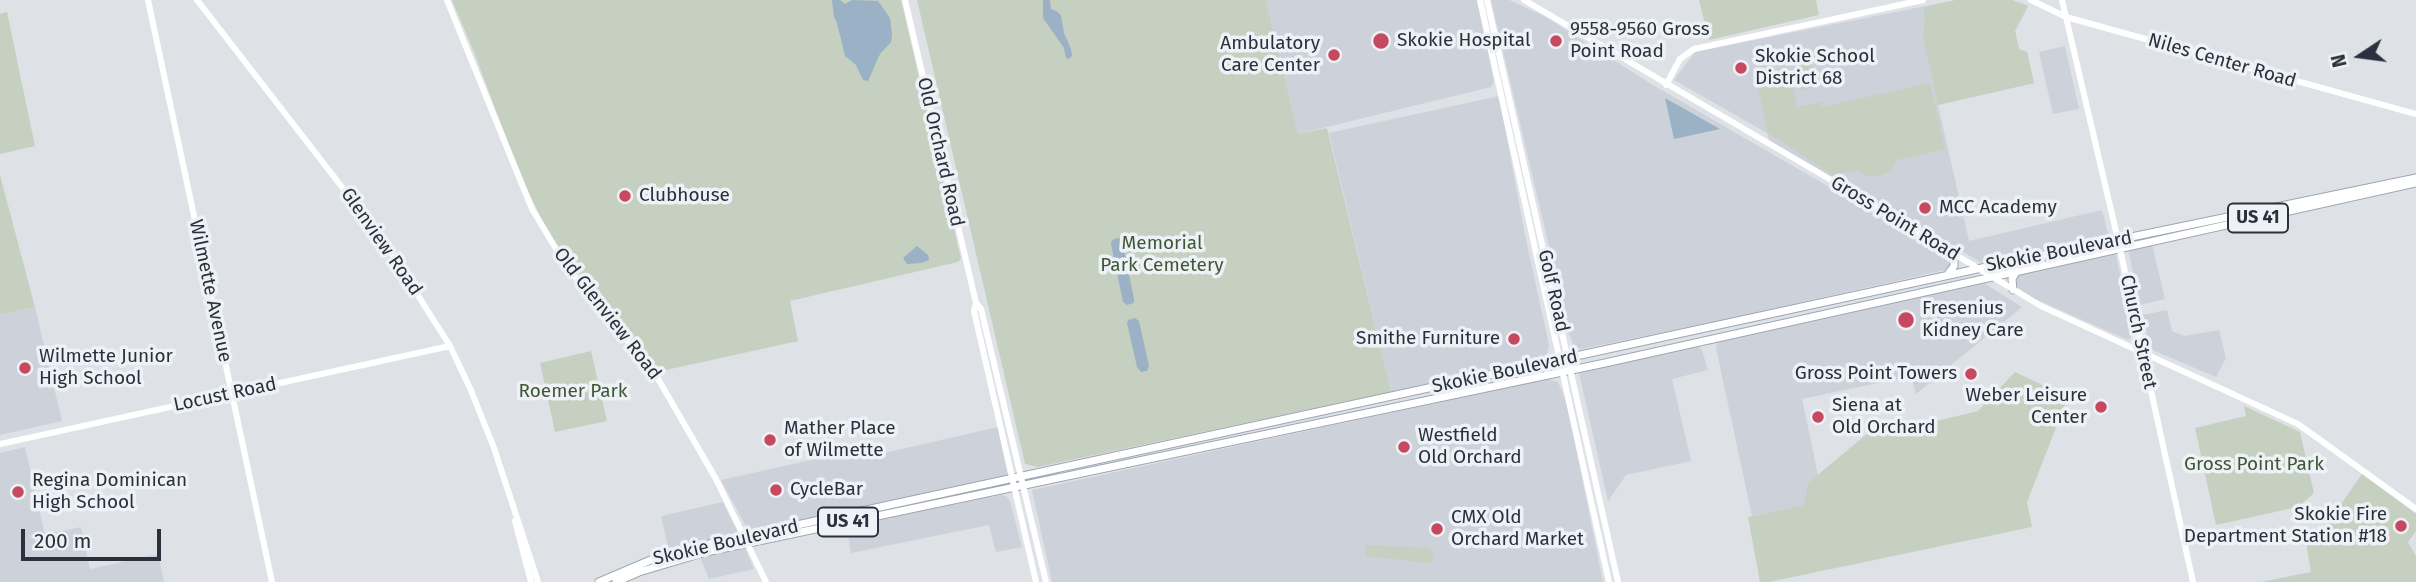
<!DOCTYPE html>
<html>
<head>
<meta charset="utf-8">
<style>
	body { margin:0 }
	#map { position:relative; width:2416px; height:582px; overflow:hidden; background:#dee2e7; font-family:"Fira Sans",sans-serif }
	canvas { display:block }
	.north { position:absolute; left:2325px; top:21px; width:70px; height:70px; -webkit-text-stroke:5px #eef1f5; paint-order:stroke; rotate:257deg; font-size:19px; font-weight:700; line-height:28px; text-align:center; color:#28313d }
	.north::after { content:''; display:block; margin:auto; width:24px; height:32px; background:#28313d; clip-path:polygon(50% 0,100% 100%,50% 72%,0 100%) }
	.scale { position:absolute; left:21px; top:529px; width:140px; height:32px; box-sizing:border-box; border:4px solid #28313d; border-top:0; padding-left:9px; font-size:21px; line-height:24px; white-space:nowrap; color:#28313d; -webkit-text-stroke:5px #eef1f5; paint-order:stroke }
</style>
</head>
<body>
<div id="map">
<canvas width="2416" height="582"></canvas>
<div class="north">N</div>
<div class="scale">200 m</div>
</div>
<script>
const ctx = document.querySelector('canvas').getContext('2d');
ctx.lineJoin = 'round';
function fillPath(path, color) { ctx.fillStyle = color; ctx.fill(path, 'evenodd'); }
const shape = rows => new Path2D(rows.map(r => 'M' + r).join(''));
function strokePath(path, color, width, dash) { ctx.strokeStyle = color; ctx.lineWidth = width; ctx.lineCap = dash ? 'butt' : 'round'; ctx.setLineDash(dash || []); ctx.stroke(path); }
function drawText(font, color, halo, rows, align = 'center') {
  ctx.font = font + ' "Fira Sans",sans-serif'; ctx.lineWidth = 7; ctx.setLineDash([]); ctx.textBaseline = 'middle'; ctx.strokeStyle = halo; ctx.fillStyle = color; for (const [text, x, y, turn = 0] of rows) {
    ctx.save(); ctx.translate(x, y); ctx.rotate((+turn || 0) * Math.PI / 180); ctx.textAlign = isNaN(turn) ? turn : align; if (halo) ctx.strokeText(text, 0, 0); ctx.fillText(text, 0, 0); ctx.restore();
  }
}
fillPath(shape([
	[1266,0,1477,0,1494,82,1491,87,1298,134],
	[1491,0,1509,0,1544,16,1653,85,1831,188,1946,258,1950,265,1945,270,1704,324,1581,349,1577,348,1573,344,1561,313,1552,259],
	[1956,0,2012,0,2028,6,2015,31,2019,49,2027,52,2034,83,1938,105,1969,241,2102,210,2109,237,1982,263,1833,176,1826,177,1770,144,1767,133,1674,80,1695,52],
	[2065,46,2079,109,2053,114,2039,52],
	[1499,96,1524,230,1549,345,1548,352,1544,357,1391,392,1329,133],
	[2152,244,2165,299,2140,305,2128,249],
	[2112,252,2116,255,2133,335,2128,340,2035,299,2017,287,2014,283,2015,278,2022,274],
	[1984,283,2022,307,1916,394,1911,376,1802,399,1818,475,1808,483,1803,505,1752,516,1716,348,1717,341],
	[35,307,62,421,0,435,0,315],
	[2167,310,2172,331,2184,336,2219,330,2226,358,2216,377,2150,349,2143,315],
	[1697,346,1702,350,1708,370,1672,379,1691,461,1626,475,1608,501,1579,373],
	[1548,379,1558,382,1567,404,1603,582,1052,582,1032,490],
	[998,427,1008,475,749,532,721,480,870,447,880,454],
	[25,447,44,531,47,534,81,527,90,569,158,554,164,582,0,582,0,453],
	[1001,495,1006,496,1010,501,1022,547,996,552,989,525,851,553,846,526],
	[723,502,737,531,735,535,669,550,661,516],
	[745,548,754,569,709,579,700,557]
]), '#cdd1d9');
fillPath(shape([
	[452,0,901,0,961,259,958,262,790,301,798,341,657,372,585,287,553,242,520,175,474,52],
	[917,0,1266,0,1298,134,1327,128,1391,392,1038,467,1025,464],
	[1699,0,1816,0,1819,15,1709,40],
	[1956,0,2012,0,2028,6,2015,31,2019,49,2027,52,2034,83,1938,105,1923,36,1925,20,1924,7],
	[7,12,35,146,0,154,0,14],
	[1811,63,1817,86,1800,90,1795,67],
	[1788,67,1797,107,1821,102,1822,107,1930,83,1945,149,1897,160,1890,171,1879,176,1867,176,1858,170,1833,175,1768,133,1755,74],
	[0,175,35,307,0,315],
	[591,351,607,421,555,432,540,363],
	[2015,372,2068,397,2027,502,2032,527,1769,582,1760,582,1748,517,1803,505,1808,483,1874,428,1879,435,1978,411],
	[2244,406,2300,432,2314,493,2298,507,2216,525,2195,428,2246,416],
	[2362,474,2416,514,2416,531,2408,542,2416,556,2416,582,2261,582,2311,572,2306,543,2315,541],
	[1366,545,1429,548,1434,555,1433,560,1428,563,1366,556]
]), '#c5d0c0');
fillPath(shape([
	[832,0,840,0,845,4,852,0,878,1,890,18,892,35,891,42,880,54,868,81,863,80,856,65,845,56,837,23,834,17],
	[1043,0,1050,0,1051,9,1058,12,1061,16,1064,33,1071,49,1072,56,1069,59,1066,58,1064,48,1043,18],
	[1665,98,1720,129,1674,139],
	[1118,238,1122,240,1134,299,1134,303,1127,305,1123,302,1111,244,1112,240],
	[917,246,928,255,929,260,921,263,907,264,903,258],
	[1135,318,1139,321,1149,366,1147,371,1141,372,1137,367,1127,323,1128,320]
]), '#9bb1c5');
const primary = shape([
	[1948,274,1954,266,1954,261,1948,251],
	[2013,290,2012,279,2017,270],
	[599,582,653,559,691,548,1977,269,2416,178],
	[616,582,639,572,706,552,1605,363,2416,183]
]);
strokePath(primary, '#9ea7b2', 9);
strokePath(shape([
	[148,0,272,582],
	[197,0,383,240,450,346,470,388,494,448,538,582],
	[447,0,532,209,567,267,657,377,716,479,766,582],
	[905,0,976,303,974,311,1036,582],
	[1480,0,1609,582],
	[1487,0,1618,582],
	[1524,0,1826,177,2041,306,2298,424,2416,509],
	[2031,0,2066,17,2416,114],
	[2062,0,2118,240,2193,582],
	[1666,85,1680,59,1694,49,1923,0],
	[976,303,981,309,1046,582],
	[0,444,450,346],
	[515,521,531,582]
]), '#fff', 6);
strokePath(primary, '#fff', 7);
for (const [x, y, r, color] of [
	[1381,41,9,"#c64960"],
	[1556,41,7,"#c64960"],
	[1334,55,7,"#c64960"],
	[1741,68,7,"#c64960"],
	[625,196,7,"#c64960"],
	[1925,208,7,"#c64960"],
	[1906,320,9,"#c64960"],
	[1514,339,7,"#c64960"],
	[25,368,7,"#c64960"],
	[1971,374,7,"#c64960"],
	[2101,407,7,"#c64960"],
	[1818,417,7,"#c64960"],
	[770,440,7,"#c64960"],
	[1404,447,7,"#c64960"],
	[776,490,7,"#c64960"],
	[18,492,7,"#c64960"],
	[2401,526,7,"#c64960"],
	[1437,529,7,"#c64960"]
]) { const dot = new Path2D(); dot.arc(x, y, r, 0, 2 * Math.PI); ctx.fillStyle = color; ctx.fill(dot); strokePath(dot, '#eef1f5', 2.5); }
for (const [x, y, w] of [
	[2258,218,60],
	[848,522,60]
]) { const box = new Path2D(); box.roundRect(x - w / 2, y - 14.5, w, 29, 5); ctx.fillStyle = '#eef1f5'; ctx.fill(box); strokePath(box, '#28313d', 2); }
drawText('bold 18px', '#28313d', null, [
	["US 41",2258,218],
	["US 41",848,522]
]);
drawText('19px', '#28313d', '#eef1f5', [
	["9558-9560 Gross",1570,30],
	["Point Road",1570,52],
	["Skokie Hospital",1397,41],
	["Ambulatory",1320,44,"right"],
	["Care Center",1320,66,"right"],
	["Skokie School",1755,57],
	["District 68",1755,79],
	["Clubhouse",639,196],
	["MCC Academy",1939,208],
	["Fresenius",1922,309],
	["Kidney Care",1922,331],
	["Smithe Furniture",1500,339,"right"],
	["Wilmette Junior",39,357],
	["High School",39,379],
	["Gross Point Towers",1957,374,"right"],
	["Weber Leisure",2087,396,"right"],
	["Center",2087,418,"right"],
	["Siena at",1832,406],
	["Old Orchard",1832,428],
	["Mather Place",784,429],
	["of Wilmette",784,451],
	["Westfield",1418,436],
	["Old Orchard",1418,458],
	["Regina Dominican",32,481],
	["High School",32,503],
	["CycleBar",790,490],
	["Skokie Fire",2387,515,"right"],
	["Department Station #18",2387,537,"right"],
	["CMX Old",1451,518],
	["Orchard Market",1451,540]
], 'left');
drawText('19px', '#28313d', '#eef1f5', [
	["Niles Center Road",2222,61,16],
	["Old Orchard Road",940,152,77],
	["Gross Point Road",1895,219,31],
	["Glenview Road",381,242,55],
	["Skokie Boulevard",2059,252,-11],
	["Wilmette Avenue",210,291,78],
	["Golf Road",1553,291,77],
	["Old Glenview Road",607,314,52],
	["Church Street",2138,332,78],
	["Skokie Boulevard",1505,372,-12],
	["Locust Road",225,395,-12],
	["Skokie Boulevard",726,543,-13]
]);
drawText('19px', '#3e5836', '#eef1f5', [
	["Memorial",1162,244],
	["Park Cemetery",1162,266],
	["Roemer Park",573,392],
	["Gross Point Park",2254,465]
]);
</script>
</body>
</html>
